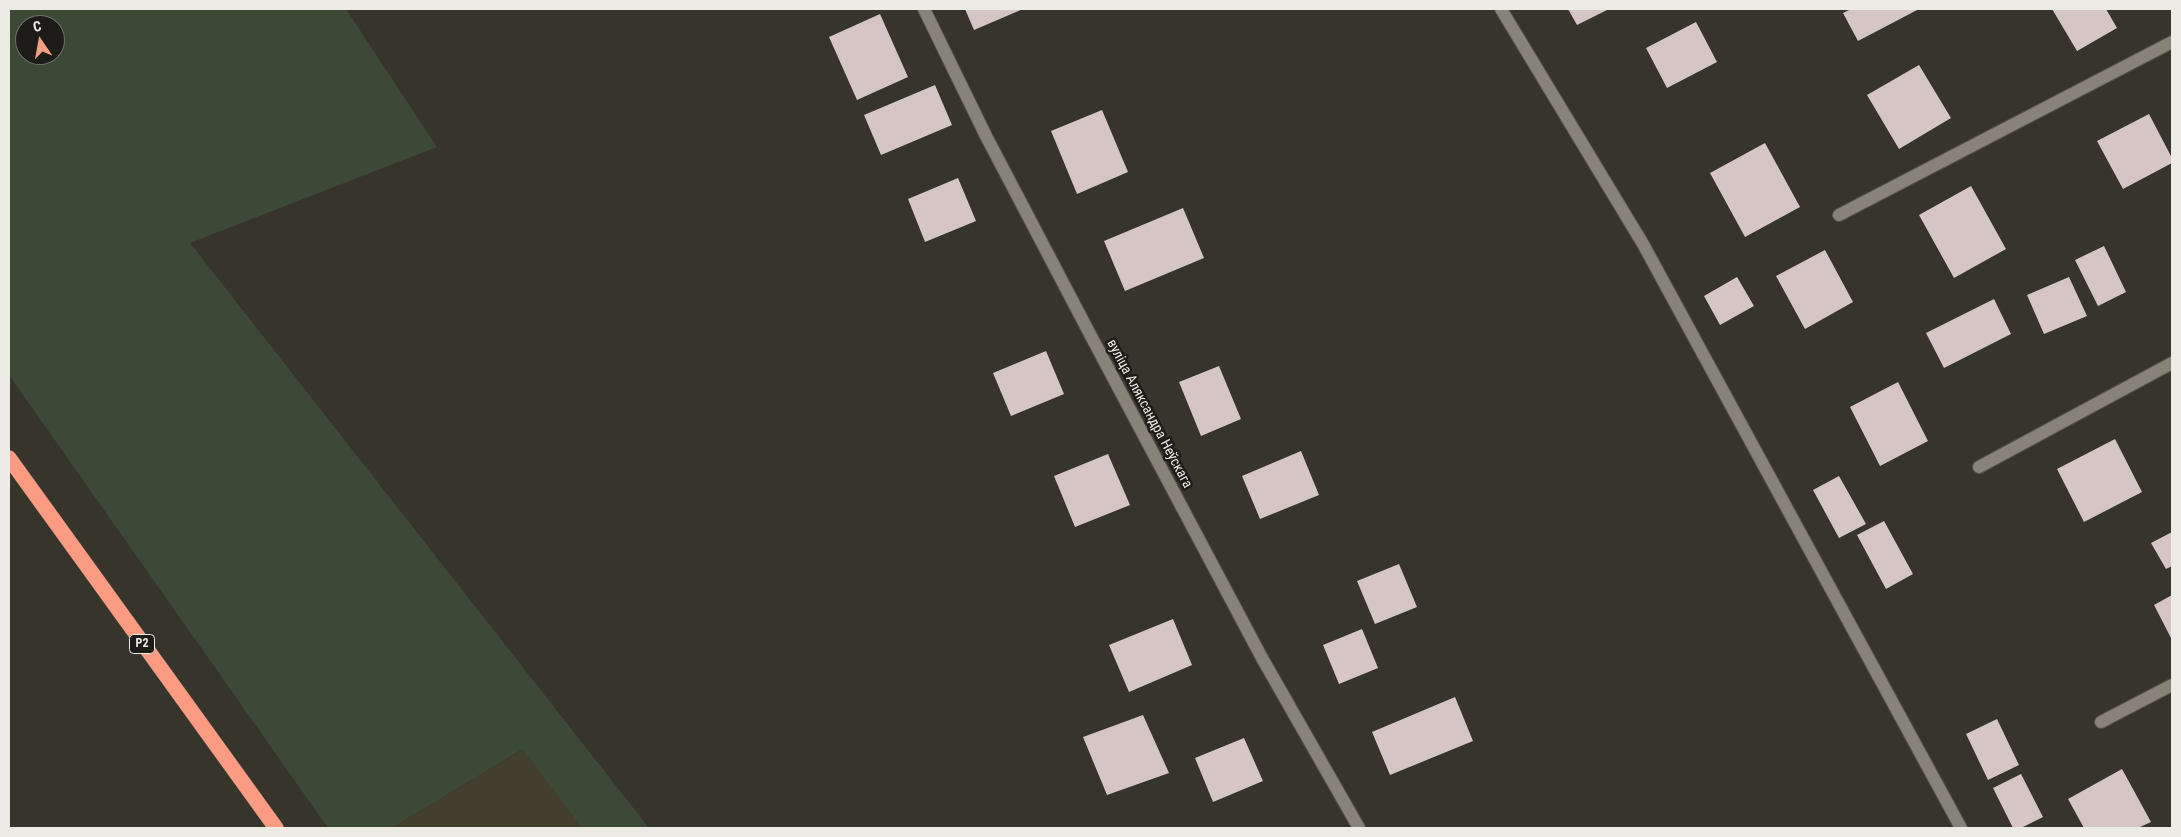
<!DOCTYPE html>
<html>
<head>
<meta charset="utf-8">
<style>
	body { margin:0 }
	#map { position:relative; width:2181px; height:837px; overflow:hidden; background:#37342b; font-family:"Roboto Condensed",sans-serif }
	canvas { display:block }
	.frame { position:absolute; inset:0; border:10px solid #edebe5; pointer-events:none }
	.north { position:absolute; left:15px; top:15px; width:50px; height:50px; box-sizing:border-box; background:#1d1c18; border:1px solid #706f6a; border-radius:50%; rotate:348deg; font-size:14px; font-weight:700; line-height:20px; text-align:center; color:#edebe5 }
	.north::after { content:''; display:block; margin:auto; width:18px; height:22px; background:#f39f86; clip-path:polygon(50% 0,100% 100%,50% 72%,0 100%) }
</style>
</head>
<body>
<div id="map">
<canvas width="2181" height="837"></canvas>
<div class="frame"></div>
<div class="north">С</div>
</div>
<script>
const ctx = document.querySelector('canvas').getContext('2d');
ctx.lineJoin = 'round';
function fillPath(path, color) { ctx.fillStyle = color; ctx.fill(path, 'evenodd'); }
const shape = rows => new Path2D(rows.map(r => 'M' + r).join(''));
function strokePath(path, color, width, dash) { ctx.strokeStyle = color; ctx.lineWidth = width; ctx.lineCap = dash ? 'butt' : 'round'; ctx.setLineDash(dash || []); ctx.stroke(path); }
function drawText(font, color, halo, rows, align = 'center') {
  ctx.font = font + ' "Roboto Condensed",sans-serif'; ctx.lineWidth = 5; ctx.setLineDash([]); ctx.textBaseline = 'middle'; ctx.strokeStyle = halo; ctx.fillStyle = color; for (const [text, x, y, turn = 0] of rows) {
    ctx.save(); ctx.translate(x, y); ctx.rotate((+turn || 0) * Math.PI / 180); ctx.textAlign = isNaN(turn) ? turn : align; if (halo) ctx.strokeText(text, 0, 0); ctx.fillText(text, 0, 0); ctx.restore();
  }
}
fillPath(shape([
	[524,749,582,828,392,828]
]), '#443e2f');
fillPath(shape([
	[9,9,346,9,437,147,190,243,649,828,582,828,523,749,392,828,328,828,9,375],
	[25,25,55,25,55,55,25,55]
]), '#3c4937');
fillPath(shape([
	[965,9,1023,9,974,30],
	[1568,9,1609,9,1577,25],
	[1851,9,1919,9,1858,41,1843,13],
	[2052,9,2106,9,2117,28,2077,51],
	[880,14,908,77,857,100,829,37],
	[1696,22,1717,62,1667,88,1646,48],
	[1919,65,1951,118,1899,149,1867,95],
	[935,85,952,125,881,155,864,115],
	[1102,110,1128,172,1077,194,1051,131],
	[2149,114,2172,158,2172,163,2123,189,2097,141],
	[1765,143,1800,207,1745,237,1710,173],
	[958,178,976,221,925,242,908,199],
	[1971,186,2006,249,1954,278,1919,215],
	[1183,208,1204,258,1125,291,1104,241],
	[2104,246,2126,292,2098,306,2075,260],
	[1825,250,1853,302,1805,329,1776,276],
	[1737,277,1754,306,1720,325,1704,296],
	[2069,277,2087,316,2044,334,2027,295],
	[1994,299,2011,334,1944,368,1926,333],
	[1046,351,1064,394,1011,416,993,373],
	[1219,366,1241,419,1201,436,1179,382],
	[1898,382,1928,441,1880,466,1850,407],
	[2115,439,2142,492,2084,522,2057,469],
	[1301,451,1319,495,1260,519,1242,476],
	[1108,454,1130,505,1075,527,1054,476],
	[1839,476,1866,524,1839,538,1813,490],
	[1884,521,1913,574,1886,589,1857,535],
	[2172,532,2172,566,2166,569,2151,543],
	[1399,564,1417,607,1375,624,1357,581],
	[2172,595,2172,640,2154,605],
	[1173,619,1192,665,1129,692,1109,645],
	[1362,629,1378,668,1339,684,1323,645],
	[1455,697,1473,741,1390,775,1372,732],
	[1143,715,1169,773,1107,795,1083,737],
	[1997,719,2019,765,1988,780,1966,734],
	[1244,738,1263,781,1213,802,1195,758],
	[2122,769,2151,822,2138,828,2084,828,2068,799],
	[2021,774,2043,817,2021,828,2013,828,1993,788]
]), '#d5c6c5');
const lane = shape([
	[1501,9,1643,244,1961,828],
	[1839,215,2172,42],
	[1979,467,2172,363],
	[2101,722,2172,685]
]);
const street = shape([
	[924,9,986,136,1092,338,1262,658,1359,828]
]);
const highway = shape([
	[9,458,276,828]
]);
strokePath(lane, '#55524a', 14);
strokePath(street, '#55524a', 14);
strokePath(highway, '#55524a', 16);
strokePath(lane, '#878379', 12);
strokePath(street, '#878379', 12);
strokePath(highway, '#fb9b82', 15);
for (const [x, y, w] of [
	[142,644,25]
]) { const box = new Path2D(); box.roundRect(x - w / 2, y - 9.5, w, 19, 4); ctx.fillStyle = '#1d1c18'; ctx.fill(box); strokePath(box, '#edebe5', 1); }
drawText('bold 12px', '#edebe5', null, [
	["Р2",142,644]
]);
drawText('14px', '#edebe5', '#1d1c18', [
	["вуліца Аляксандра Неўскага",1149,414,62]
]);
</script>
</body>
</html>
